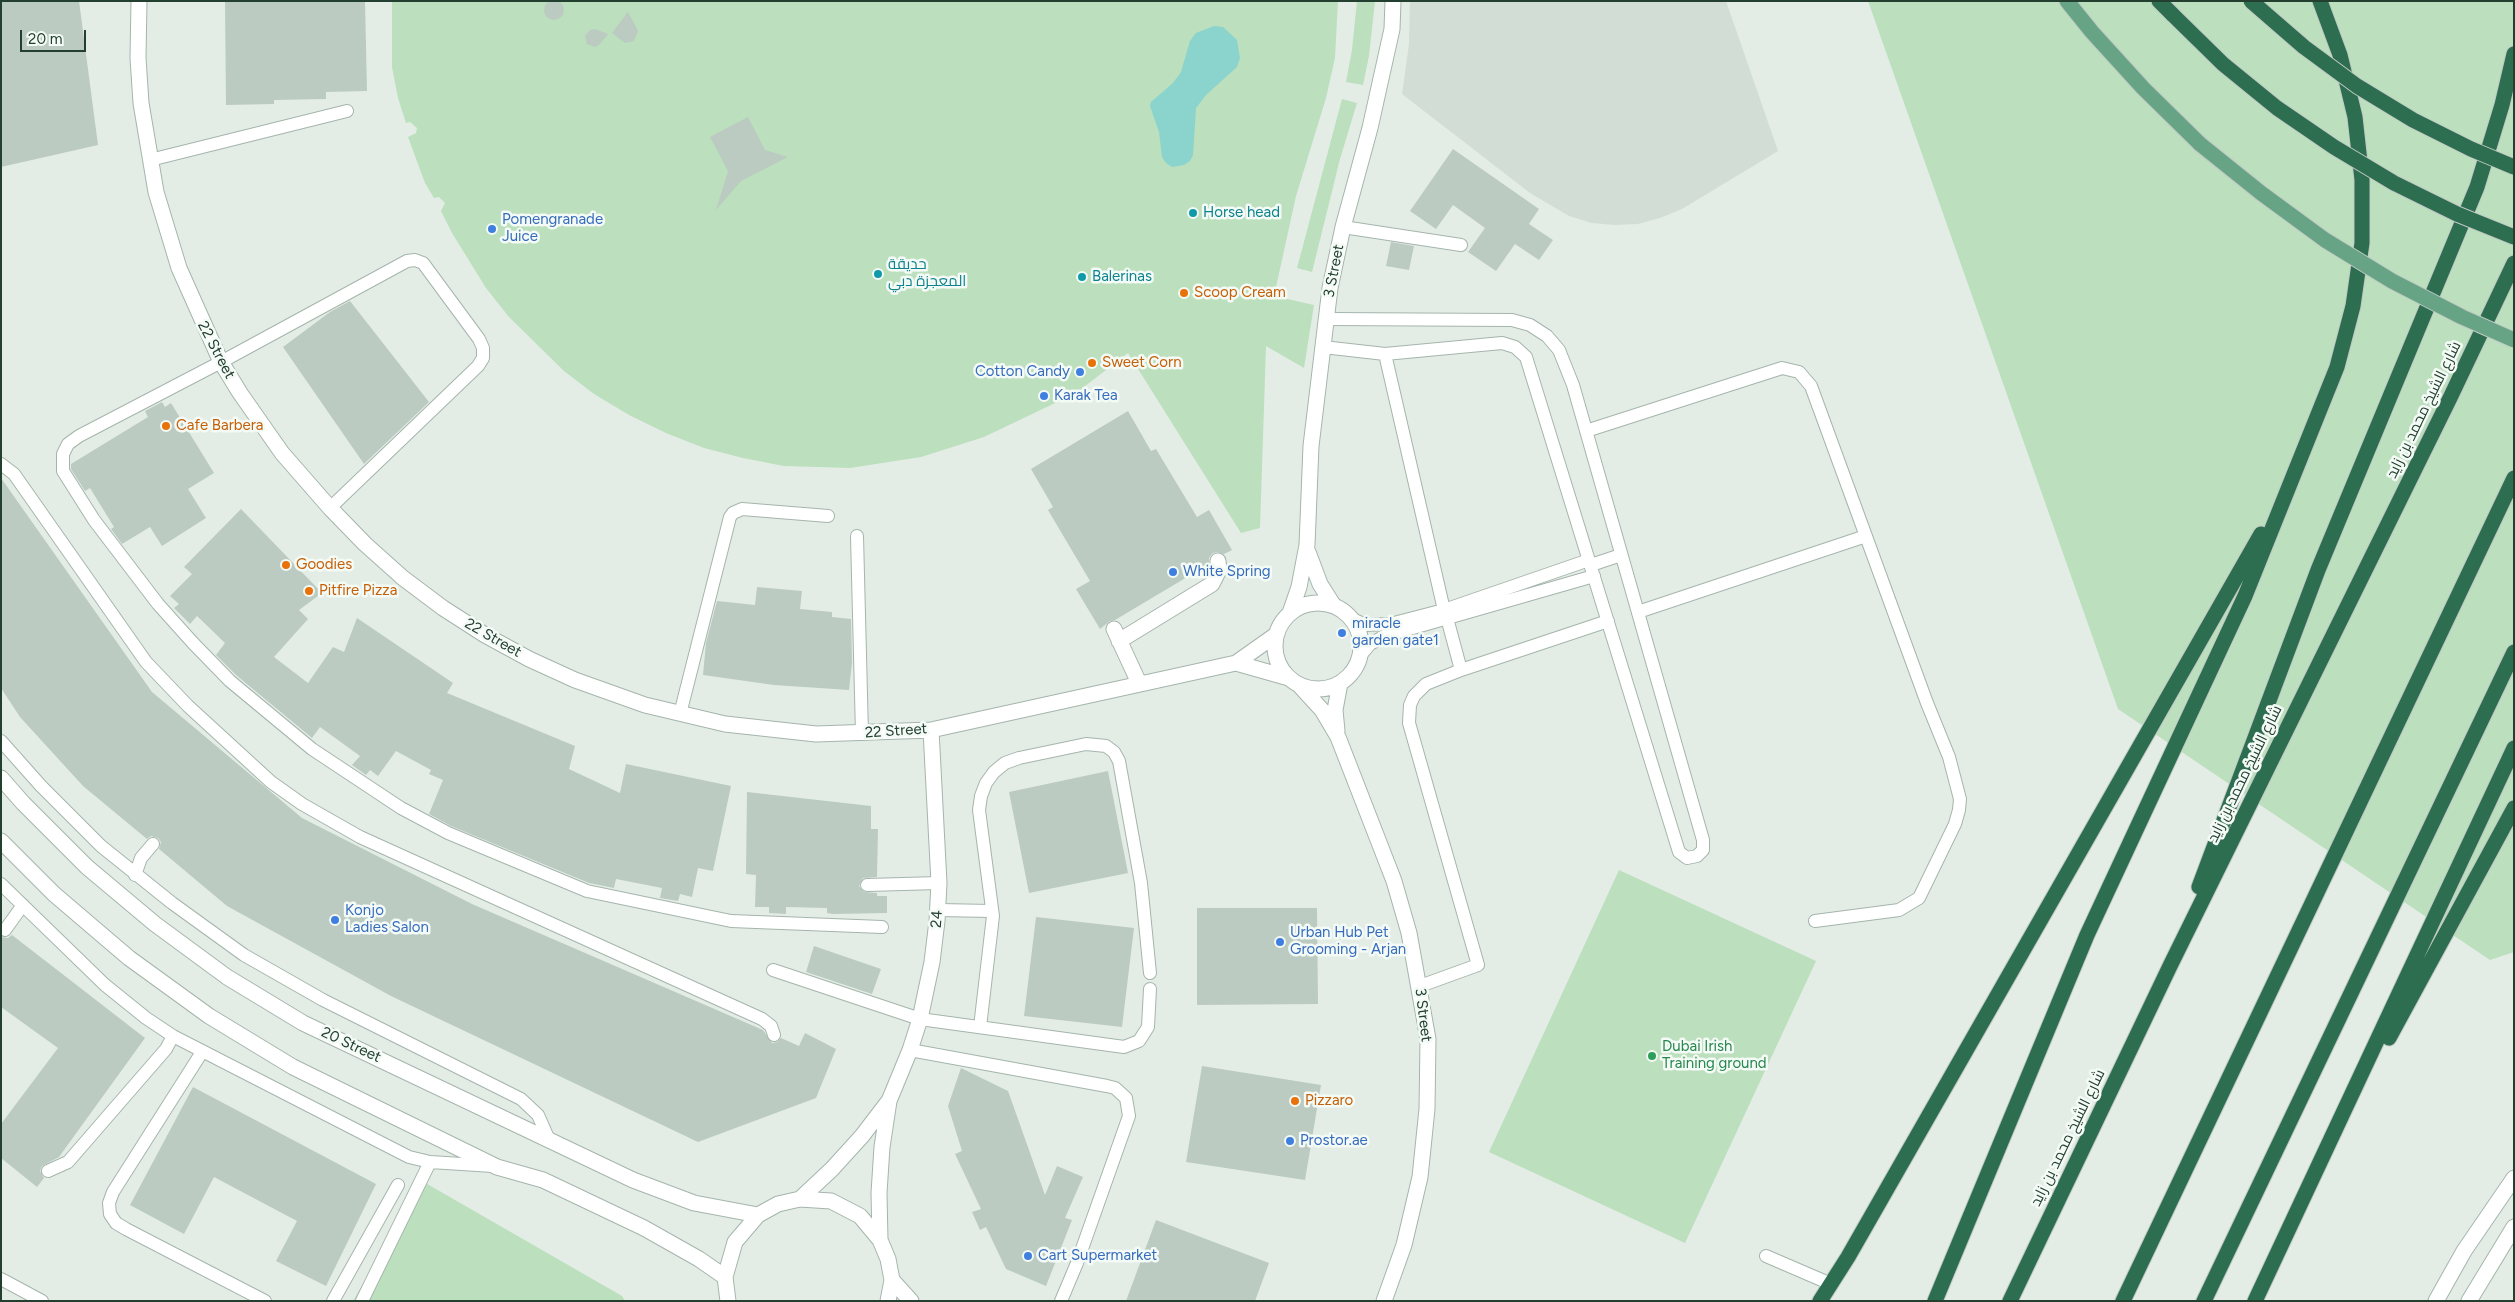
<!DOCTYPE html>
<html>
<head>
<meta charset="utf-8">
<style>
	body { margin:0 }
	#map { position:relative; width:2515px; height:1302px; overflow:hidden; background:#e3ede6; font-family:Figtree,sans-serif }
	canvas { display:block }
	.frame { position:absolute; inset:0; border:2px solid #223f30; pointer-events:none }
	.scale { position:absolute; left:20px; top:30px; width:66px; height:22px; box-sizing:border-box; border:2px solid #223f30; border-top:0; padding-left:6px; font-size:15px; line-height:18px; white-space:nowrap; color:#223f30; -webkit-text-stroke:4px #f4faf5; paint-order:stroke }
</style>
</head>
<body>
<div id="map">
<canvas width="2515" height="1302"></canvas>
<div class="frame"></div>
<div class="scale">20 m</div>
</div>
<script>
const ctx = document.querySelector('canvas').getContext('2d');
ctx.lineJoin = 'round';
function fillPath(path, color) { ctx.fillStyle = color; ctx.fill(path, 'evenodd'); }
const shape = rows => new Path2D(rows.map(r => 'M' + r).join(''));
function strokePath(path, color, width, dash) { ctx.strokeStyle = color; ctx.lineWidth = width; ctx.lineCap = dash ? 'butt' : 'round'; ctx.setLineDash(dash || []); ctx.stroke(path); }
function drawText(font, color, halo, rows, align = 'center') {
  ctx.font = font + ' Figtree,Cairo,sans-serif'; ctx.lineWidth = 5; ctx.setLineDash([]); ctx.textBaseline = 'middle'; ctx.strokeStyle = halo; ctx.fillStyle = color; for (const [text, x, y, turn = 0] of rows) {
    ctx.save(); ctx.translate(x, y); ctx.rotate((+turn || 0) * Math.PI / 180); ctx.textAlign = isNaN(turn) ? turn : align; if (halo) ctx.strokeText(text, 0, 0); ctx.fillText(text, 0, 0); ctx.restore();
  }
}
fillPath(shape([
	[1410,1,1726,1,1778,151,1682,209,1660,218,1638,224,1615,225,1592,223,1569,216,1530,193,1402,94,1409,44]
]), '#d1ddd5');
fillPath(shape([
	[392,1,1338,1,1335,58,1326,98,1296,196,1274,296,1314,305,1304,368,1266,346,1260,528,1241,533,1128,353,1076,393,984,437,921,457,850,468,784,466,743,458,704,448,666,433,629,415,594,394,564,371,509,317,486,288,452,233,441,211,445,203,439,197,434,198,425,183,408,137,416,133,417,128,410,122,406,123,398,98,392,67],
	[1357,1,1375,1,1369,56,1363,85,1346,82,1352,50],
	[1868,1,2514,1,2514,952,2490,960,2118,709],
	[1342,99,1357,103,1340,159,1312,272,1297,268],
	[1619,870,1816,961,1685,1243,1489,1152],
	[422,1181,622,1296,625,1301,353,1301]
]), '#bcdfbd');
fillPath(shape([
	[1214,26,1223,27,1237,40,1240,58,1237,67,1206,95,1196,108,1193,155,1190,161,1184,165,1172,167,1166,163,1162,157,1159,132,1150,106,1151,102,1173,83,1181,72,1190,41,1196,33]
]), '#8ad4cd');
fillPath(shape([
	'544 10a10 10 0 1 1 20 0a10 10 0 1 1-20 0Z',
	[1,1,79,1,98,145,1,167],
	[225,1,365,1,367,91,326,92,326,99,274,100,274,104,226,105],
	[628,12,638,31,634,41,625,43,612,33],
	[595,29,608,34,599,45,595,47,587,44,585,36,590,30],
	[748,117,765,150,788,157,741,181,716,210,728,171,710,137],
	[1453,149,1539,209,1529,224,1553,240,1539,260,1515,244,1496,271,1468,252,1485,228,1453,205,1436,229,1410,211],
	[1391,242,1414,246,1409,270,1386,266],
	[350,301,429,402,364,464,283,347,330,312],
	[162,402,165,407,171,403,214,473,188,489,206,518,162,546,150,527,122,544,111,529,114,527,90,488,85,491,71,469,71,464,148,417,145,411],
	[1128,411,1151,451,1156,449,1197,517,1209,510,1232,550,1224,554,1217,552,1213,553,1209,558,1209,564,1115,620,1110,621,1100,629,1076,589,1090,581,1048,510,1053,507,1031,469],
	[1,478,152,692,302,818,472,904,763,1030,772,1043,777,1042,781,1038,799,1046,805,1033,836,1049,816,1098,698,1142,391,996,227,906,159,849,161,842,158,838,151,836,147,839,83,786,20,717,1,688],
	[241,509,322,593,299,610,308,619,274,657,308,683,333,647,344,652,357,618,453,683,447,693,575,746,569,769,620,793,626,764,731,786,713,871,698,868,692,897,680,894,678,901,660,898,662,888,616,879,614,888,589,883,451,826,429,814,443,780,429,774,431,770,396,751,378,776,370,770,366,775,352,765,360,756,320,727,312,738,236,675,216,655,225,643,197,616,190,624,174,608,179,604,170,596,192,574,184,567],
	[757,587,802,591,800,609,832,612,832,617,851,619,852,663,849,690,774,685,703,675,706,643,717,601,755,605],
	[1108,771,1128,873,1029,893,1009,792],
	[747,792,871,806,871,829,878,829,877,877,863,878,859,886,864,892,877,893,877,896,887,896,887,913,833,914,827,913,827,908,786,907,786,914,769,913,769,907,755,907,756,875,746,874],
	[1197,908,1317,908,1318,1004,1197,1005],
	[1036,917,1134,928,1122,1027,1024,1016],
	[12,935,145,1038,59,1157,42,1166,40,1171,44,1178,37,1187,1,1158,1,1124,58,1048,1,1007,1,937,8,938],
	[814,946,881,969,872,994,806,972],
	[1202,1066,1321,1085,1305,1180,1186,1162],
	[961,1068,1008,1091,1045,1195,1057,1166,1083,1177,1065,1218,1072,1220,1046,1286,1006,1269,986,1227,980,1230,972,1212,981,1209,955,1154,962,1151,948,1106],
	[193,1087,376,1184,326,1286,276,1261,297,1221,214,1177,184,1234,130,1205],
	[1156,1220,1269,1263,1255,1301,1126,1301]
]), '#bbcbc1');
const service = shape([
	[150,160,347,111],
	[1343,227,1461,245],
	[1323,347,1385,354,1502,343,1515,347,1526,357,1679,852,1687,858,1697,856,1703,850,1703,840,1573,385,1559,350,1547,336,1530,325,1512,320,1326,319],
	[1385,354,1444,610],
	[1586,431,1782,368,1799,372,1811,386,1927,703,1949,757,1960,799,1959,810,1955,824,1919,898,1899,910,1815,921],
	[1,464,14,474,146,662,188,706,271,782,302,804,360,837,762,1019,771,1026,774,1035],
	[330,508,478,366,483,358,483,348,479,339,423,263,415,260,407,261,221,362,79,436,68,444,63,454,63,471,94,520,158,604,193,643,230,681,312,749,401,808,448,833,587,891,731,921,882,927],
	[857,536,862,734],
	[1591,565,1621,555],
	[1638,612,1866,536],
	[1447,618,1461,670],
	[1352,619,1366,625,1390,624,1444,610,1589,560],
	[1359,657,1370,644,1385,636,1594,576],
	[680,714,730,517,733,513,742,509,828,516],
	[1,741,41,786,101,846,172,903,244,955,323,1000,521,1099,538,1115,549,1140],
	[135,875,141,858,153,844],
	[1,884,105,985,146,1018,173,1036,409,1157,430,1162,493,1166],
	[867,885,939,883],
	[938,910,992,911],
	[5,930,23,905],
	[773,970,920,1019,1124,1047,1139,1041,1148,1027,1150,989],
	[1420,986,1478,965,1409,723,1410,705,1414,696,1426,684,1461,670,1608,621],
	[980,1027,993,916,979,810,981,796,986,783,994,772,1005,763,1019,758,1086,744,1106,746,1114,752,1119,761,1141,883,1150,973],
	[910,1050,1107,1086,1115,1088,1126,1098,1129,1116,1077,1263,1061,1301],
	[202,1052,113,1192,109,1203,110,1214,116,1223,126,1229,265,1301],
	[48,1171,68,1162,166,1049,173,1036],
	[1766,1256,1831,1284],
	[1,1279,42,1301],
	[333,1301,398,1185],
	[362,1301,430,1162]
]);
const minor = shape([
	[139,1,138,58,141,103,156,192,179,268,221,362,240,393,282,453,330,508,365,544,403,578,443,608,485,635,529,659,575,680,645,705,725,724,816,734,931,730,1236,663,1277,634],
	[1308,552,1320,584,1334,606],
	'1275 646a43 43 0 1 1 86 0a43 43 0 1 1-86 0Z',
	[1290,613,1299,587,1307,545,1311,446,1330,288,1343,227,1370,128,1392,29,1393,1],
	[1114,629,1139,683],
	[1119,641,1212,584,1219,570,1218,561],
	[1236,663,1289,678],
	[1300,686,1322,710,1338,737,1394,881,1409,933,1428,1039,1427,1109,1420,1177,1404,1245,1384,1301],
	[1337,731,1335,710,1340,683],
	[1,778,23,803,87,867,155,924,227,977,303,1023,633,1180,694,1203,758,1215],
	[1,841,54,894,129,958,209,1016,293,1067,497,1167,543,1180,644,1228,699,1259,725,1277],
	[800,1199,832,1169,862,1136,888,1102],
	[880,1240,879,1193,882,1147,889,1101,910,1050,920,1019,932,962,937,921,939,883,931,730],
	[892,1280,911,1301],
	[728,1301,725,1277,735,1242,758,1215,778,1204,800,1199,831,1201,860,1216,880,1240,888,1259,892,1280,888,1301]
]);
const tertiary = shape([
	[2436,1301,2464,1251,2514,1178],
	[2469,1301,2514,1227]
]);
const primary = shape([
	[2067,1,2092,32,2143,88,2200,144]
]);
const motorway = shape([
	[2159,1,2173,15],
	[2199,887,2318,570,2477,187,2502,105,2514,54],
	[2389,1038,2514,808],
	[1820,1301,1848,1257,2261,534],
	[1935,1301,2087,935,2245,596,2337,367,2353,306,2362,243,2362,180,2355,117,2340,55,2320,1],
	[2010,1301,2170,966,2450,398,2514,263],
	[2123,1301,2514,478],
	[2204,1301,2514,652],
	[2255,1301,2514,748]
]);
strokePath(service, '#a5b5ac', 14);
strokePath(minor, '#a5b5ac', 17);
strokePath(tertiary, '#a5b5ac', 17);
strokePath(primary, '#c1c9c5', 17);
strokePath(motorway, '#c1c9c5', 17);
strokePath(service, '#fff', 12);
strokePath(minor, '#fff', 15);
strokePath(tertiary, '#fff', 15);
strokePath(primary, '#67a485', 15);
strokePath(motorway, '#2d6d50', 15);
const primaryBridge = shape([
	[2200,144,2261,193,2325,240,2392,281,2462,317,2514,340]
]);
const motorwayBridge = shape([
	[2251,1,2304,47,2357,86,2413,120,2471,149,2514,167],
	[2173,15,2223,64,2277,108,2334,147,2394,183,2457,214,2514,237]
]);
strokePath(primaryBridge, '#c1c9c5', 17, []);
strokePath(motorwayBridge, '#c1c9c5', 17, []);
strokePath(primaryBridge, '#67a485', 15);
strokePath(motorwayBridge, '#2d6d50', 15);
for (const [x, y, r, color] of [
	[1193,213,5,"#0f9aa8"],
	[492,229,5,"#3f7fe0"],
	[878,274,5,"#0f9aa8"],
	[1082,277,5,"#0f9aa8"],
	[1184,293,5,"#e8710a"],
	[1092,363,5,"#e8710a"],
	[1080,372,5,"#3f7fe0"],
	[1044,396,5,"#3f7fe0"],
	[166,426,5,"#e8710a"],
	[286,565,5,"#e8710a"],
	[1173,572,5,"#3f7fe0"],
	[309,591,5,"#e8710a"],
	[1342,633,5,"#3f7fe0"],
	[335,920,5,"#3f7fe0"],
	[1280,942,5,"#3f7fe0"],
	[1652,1056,5,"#2e9e5b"],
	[1295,1101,5,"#e8710a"],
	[1290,1141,5,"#3f7fe0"],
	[1028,1256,5,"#3f7fe0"]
]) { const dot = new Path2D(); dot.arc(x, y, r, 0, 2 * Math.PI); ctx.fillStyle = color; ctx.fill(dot); strokePath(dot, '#f4faf5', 2); }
drawText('15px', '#0d838f', '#f4faf5', [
	["Horse head",1203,213],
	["حديقة",888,265],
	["المعجزة دبي",888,282],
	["Balerinas",1092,277]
], 'left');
drawText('15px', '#366cbe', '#f4faf5', [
	["Pomengranade",502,220],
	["Juice",502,237],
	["Cotton Candy",1070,372,"right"],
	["Karak Tea",1054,396],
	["White Spring",1183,572],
	["miracle",1352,624],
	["garden gate1",1352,641],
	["Konjo",345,911],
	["Ladies Salon",345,928],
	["Urban Hub Pet",1290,933],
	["Grooming - Arjan",1290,950],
	["Prostor.ae",1300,1141],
	["Cart Supermarket",1038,1256]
], 'left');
drawText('15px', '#223f30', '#f4faf5', [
	["3 Street",1334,271,-79],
	["22 Street",216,350,62],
	["شارع الشيخ محمد بن زايد",2424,410,-64],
	["22 Street",493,638,30],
	["22 Street",896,731,-4],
	["شارع الشيخ محمد بن زايد",2245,774,-64],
	["24",937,919,-86],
	["3 Street",1423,1015,83],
	["20 Street",351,1045,25],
	["شارع الشيخ محمد بن زايد",2068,1138,-64]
]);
drawText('15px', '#c56008', '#f4faf5', [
	["Scoop Cream",1194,293],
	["Sweet Corn",1102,363],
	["Cafe Barbera",176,426],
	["Goodies",296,565],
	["Pitfire Pizza",319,591],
	["Pizzaro",1305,1101]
], 'left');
drawText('15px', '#27864d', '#f4faf5', [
	["Dubai Irish",1662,1047],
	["Training ground",1662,1064]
], 'left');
</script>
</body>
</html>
